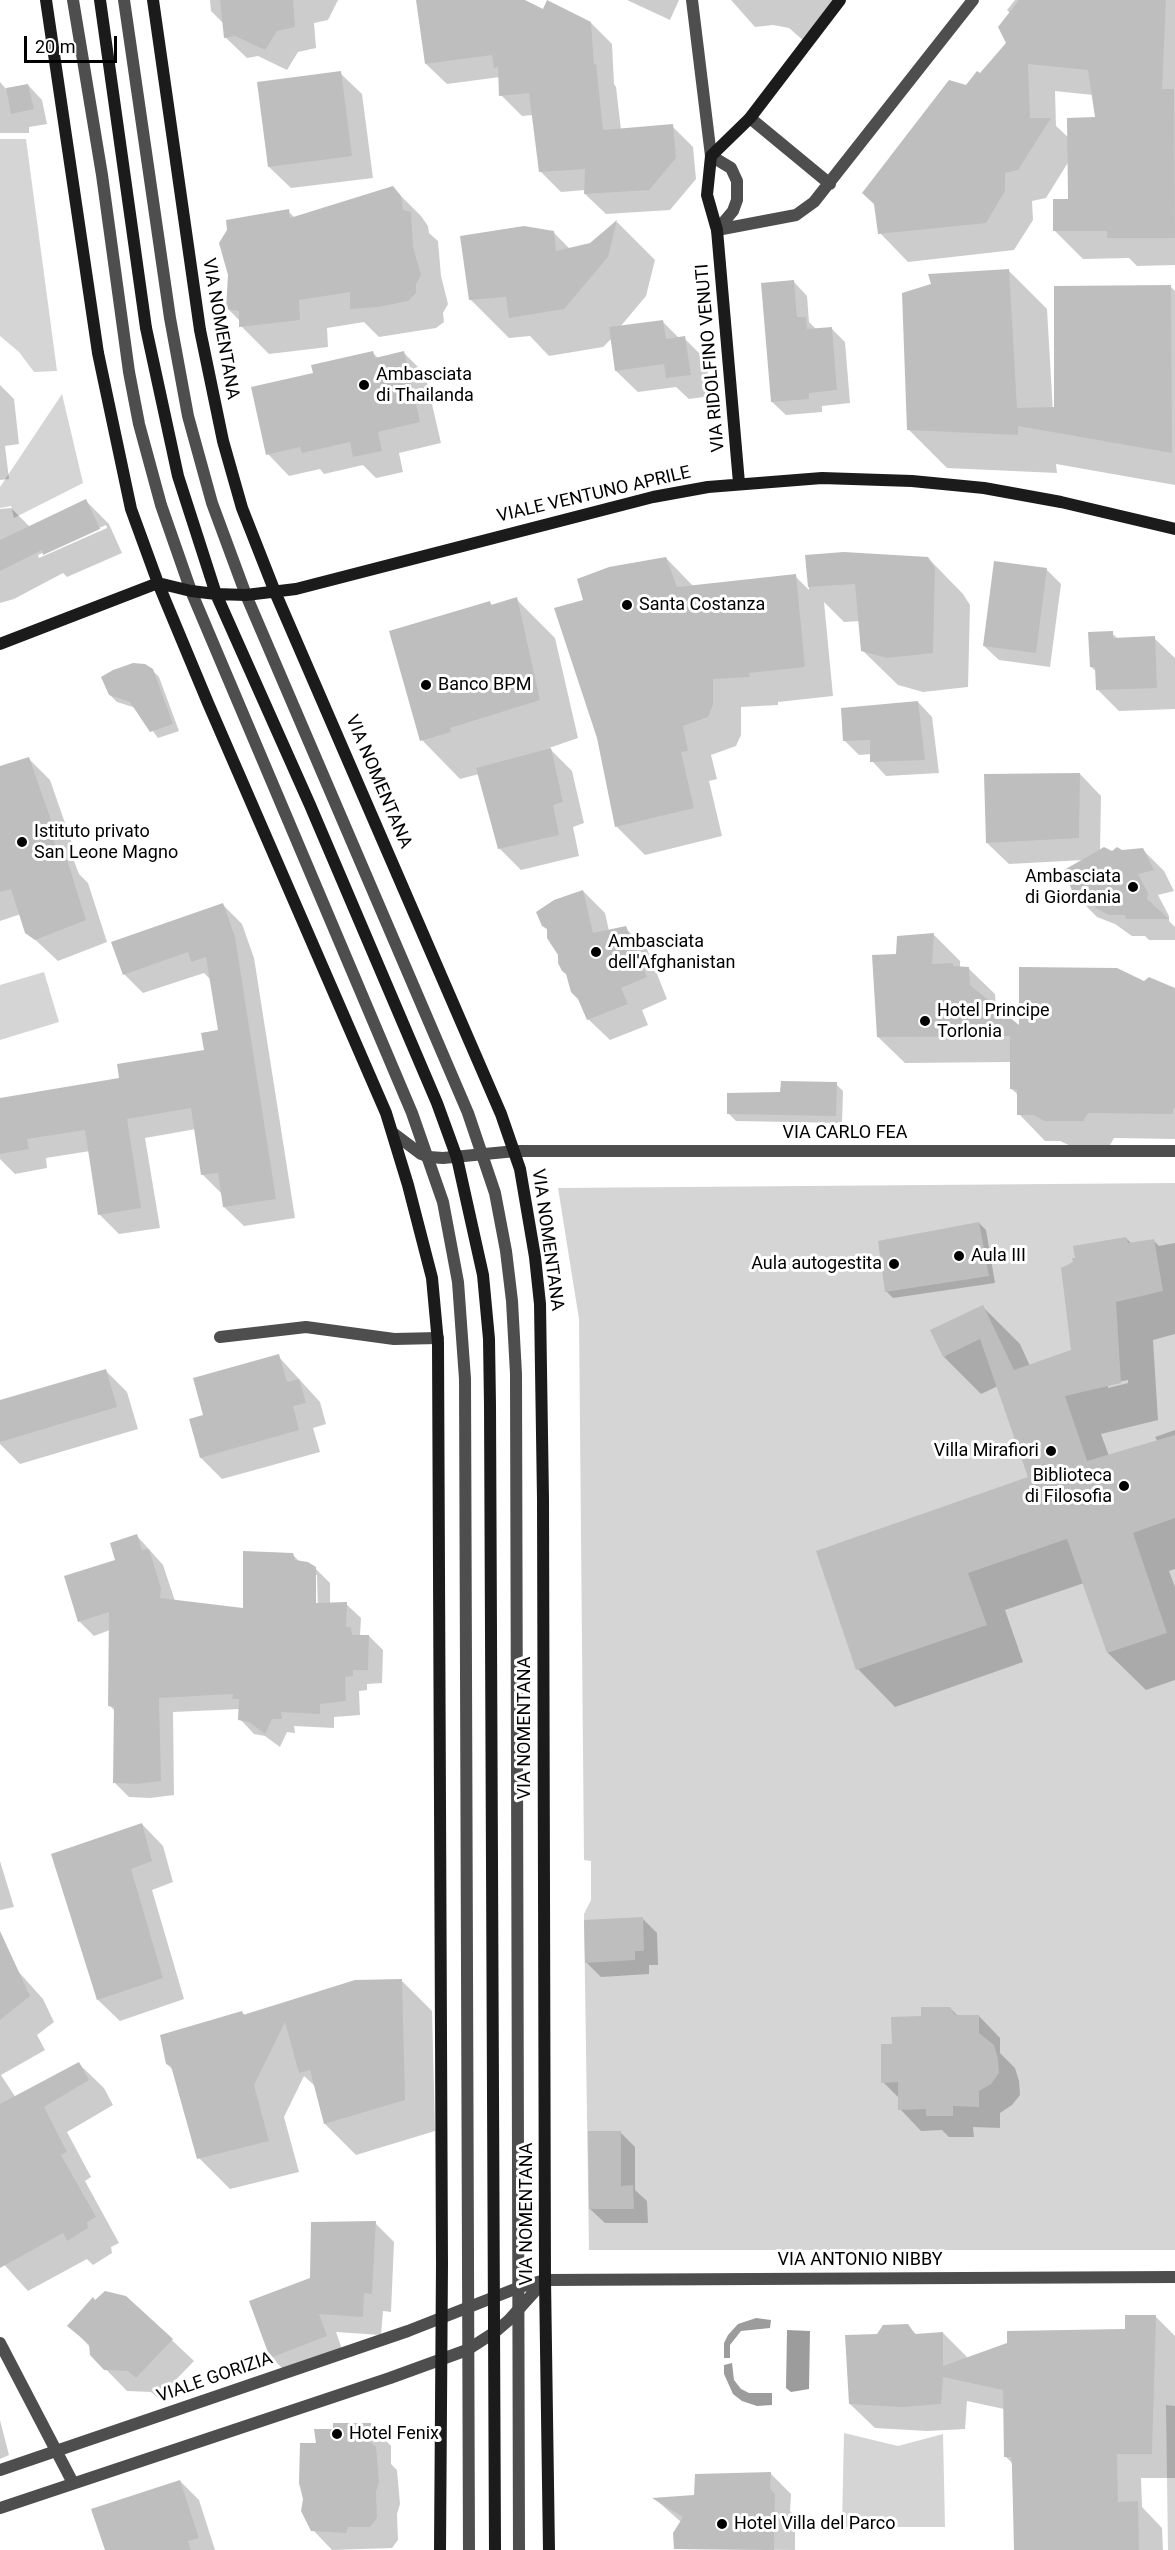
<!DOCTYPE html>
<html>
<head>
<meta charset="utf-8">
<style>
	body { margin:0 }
	#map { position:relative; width:1175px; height:2550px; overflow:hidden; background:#fff; font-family:Roboto,sans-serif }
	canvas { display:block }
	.scale { position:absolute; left:24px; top:36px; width:93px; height:27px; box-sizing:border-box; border:3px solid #000; border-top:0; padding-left:8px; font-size:18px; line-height:21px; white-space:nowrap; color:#000; -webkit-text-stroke:4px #fff; paint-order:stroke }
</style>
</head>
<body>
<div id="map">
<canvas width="1175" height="2550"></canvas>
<div class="scale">20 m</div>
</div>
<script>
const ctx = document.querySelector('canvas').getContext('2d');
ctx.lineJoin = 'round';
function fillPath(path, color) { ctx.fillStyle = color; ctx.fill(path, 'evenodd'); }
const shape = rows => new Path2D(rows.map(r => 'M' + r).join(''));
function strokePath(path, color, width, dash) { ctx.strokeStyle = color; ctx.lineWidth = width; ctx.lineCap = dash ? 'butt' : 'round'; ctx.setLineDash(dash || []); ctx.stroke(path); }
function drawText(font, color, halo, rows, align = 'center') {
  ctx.font = font + ' Roboto,sans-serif'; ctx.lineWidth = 6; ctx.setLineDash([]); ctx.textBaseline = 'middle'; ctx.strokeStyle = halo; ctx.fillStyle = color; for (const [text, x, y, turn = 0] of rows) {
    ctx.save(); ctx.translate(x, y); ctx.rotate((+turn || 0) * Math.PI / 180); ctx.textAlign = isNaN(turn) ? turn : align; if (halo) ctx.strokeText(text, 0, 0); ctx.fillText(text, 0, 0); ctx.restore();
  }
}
fillPath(shape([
	[0,139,26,139,57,371,34,372,19,352,0,336],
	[62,394,83,483,14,518,11,506,0,508,0,487],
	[44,972,59,1022,0,1040,0,985],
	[1175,1183,1175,2250,589,2250,584,1914,591,1900,591,1861,584,1860,579,1319,558,1188],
	[1166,2405,1175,2406,1175,2550,1168,2550],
	[844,2433,898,2446,943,2434,945,2527,842,2527]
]), '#d5d5d5');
fillPath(shape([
	[756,2318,771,2320,770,2328,741,2331,730,2345,730,2358,724,2358,724,2343,728,2335,738,2324],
	[787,2330,810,2331,809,2389,791,2392,786,2388],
	[732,2363,734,2380,741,2389,749,2393,772,2393,772,2405,757,2406,742,2401,733,2394,724,2374,724,2365]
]), '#9c9c9c');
fillPath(shape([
	[210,0,338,0,328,20,314,23,316,48,298,52,287,70,258,56,247,58,225,37,224,24,211,11],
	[418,0,522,0,543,11,591,23,612,44,614,84,616,87,621,130,672,126,693,147,696,179,670,210,606,214,585,194,585,190,561,192,540,171,533,115,522,116,501,95,500,77,447,84,426,64],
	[627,0,679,0,670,20],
	[731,0,837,0,805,42,789,28,773,25,755,27],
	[1015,0,1175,0,1175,265,1137,266,1129,258,1083,259,1055,231,1070,200,1069,161,1046,198,1032,201,1033,220,1014,250,908,262,880,233,967,87,1008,44,1010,13,1007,10],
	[1055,91,1093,95,1096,119,1069,138,1056,126],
	[340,73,362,94,373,178,291,188,269,167],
	[0,82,7,90,28,85,42,100,47,124,29,127,29,133,0,133],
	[393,188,421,216,428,226,429,233,438,241,441,276,448,304,443,313,444,322,436,328,379,337,364,322,327,328,328,347,269,354,241,326,241,322,228,309,288,211,295,218],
	[617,222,655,260,646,296,620,327,663,322,680,339,684,338,706,360,711,396,689,399,676,387,638,392,616,371,612,338,603,347,549,356,530,336,509,338,470,299,553,232,570,249,590,244],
	[1008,270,1047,309,1053,413,1171,287,1175,291,1175,485,1056,464,1057,473,947,468,908,429],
	[794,282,807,296,809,322,817,330,832,329,845,342,850,403,822,406,822,412,786,415,772,402],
	[372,352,379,359,404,353,425,374,441,443,399,453,403,472,376,478,363,465,324,474,320,469,289,476,268,454,314,374],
	[0,385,14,399,19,444,5,446,9,479,0,480],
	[86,501,109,524,122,553,67,577,63,573,14,599,0,603,0,509,11,508,30,527],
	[106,525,107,528,39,558,38,555],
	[807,556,928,558,963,594,970,605,968,687,923,692,898,685,862,650,860,621,844,622,824,602,833,696,778,702,778,705,741,707,741,735,736,746,711,755,717,779,709,781,722,836,645,855,616,826,585,601,666,558,694,587,795,576,809,590],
	[1047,570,1061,584,1050,667,999,660,984,646],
	[516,599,555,638,578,738,549,748,572,771,584,823,573,827,579,856,521,870,499,848,479,774,460,779,422,740,490,603,493,606],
	[1112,633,1118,639,1154,638,1175,658,1175,709,1119,711,1097,689,1097,672,1091,667],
	[152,670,159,677,179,731,158,738,136,708,117,702,110,695],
	[918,702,932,717,939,773,886,776,872,761,872,754,859,755,844,740],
	[29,759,50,780,74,849,74,861,79,874,88,883,107,942,58,961,27,932,21,914,0,921,0,768],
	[1080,774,1101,796,1100,851,1112,853,1142,849,1164,871,1174,891,1158,895,1169,916,1169,921,1175,927,1175,940,1149,940,1145,936,1132,936,1115,924,1097,917,1075,895,1084,860,1009,864,987,843],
	[583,891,605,913,609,931,625,928,647,949,667,999,642,1010,648,1025,610,1040,588,1019],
	[223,905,242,924,254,958,295,1218,244,1226,224,1207,223,1195,203,1175,196,1129,145,1138,160,1228,119,1234,100,1215,90,1151,46,1158,47,1168,15,1174,0,1159,0,1099,121,1079,206,1051,220,1032,211,980,204,973,143,993,124,974],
	[934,935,960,961,960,968,968,968,995,994,996,1008,1020,1028,1145,983,1175,990,1175,1139,1114,1138,1109,1147,1073,1147,1060,1141,1045,1141,1019,1114,1018,1095,1011,1088,1011,1062,905,1063,878,1037,898,955],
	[836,1084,843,1091,842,1123,736,1121,729,1114],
	[979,1223,986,1230,995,1283,893,1298,886,1291],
	[1126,1238,1132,1244,1154,1241,1159,1246,1175,1243,1175,1334,1153,1340,1158,1420,1101,1434,1109,1456,1158,1442,1155,1437,1175,1430,1175,1569,1169,1571,1175,1587,1175,1680,1146,1690,1108,1653,1084,1583,1005,1610,1023,1662,895,1707,858,1669,817,1552,1029,1478,998,1386,981,1394,944,1357,983,1307,1020,1344,1030,1366,1073,1351],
	[1128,1380,1128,1383,1108,1388,1108,1384],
	[278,1356,320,1402,326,1424,313,1428,320,1452,222,1479,201,1458,205,1417],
	[105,1370,127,1392,138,1429,20,1464,0,1444,0,1401],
	[137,1536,163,1565,175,1601,244,1609,293,1555,300,1562,315,1568,330,1583,330,1604,346,1604,361,1618,360,1636,369,1636,383,1650,382,1683,367,1684,367,1690,359,1691,360,1715,334,1717,334,1728,294,1726,295,1733,287,1732,280,1747,265,1736,254,1734,240,1719,240,1709,173,1712,174,1795,150,1798,129,1797,114,1782,115,1711,110,1706,110,1630,94,1636,79,1621,117,1561],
	[314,1575,317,1575,318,1610,315,1610],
	[142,1824,163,1846,173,1882,152,1890,184,1999,120,2021,98,2000],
	[0,1861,14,1907,0,1910],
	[642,1918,657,1933,658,1965,649,1965,649,1974,601,1977,586,1962],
	[0,1951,43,1999,54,2022,37,2035,45,2050,1,2075,16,2098,79,2064,104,2088,113,2105,67,2132,91,2177,85,2181,119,2243,111,2247,112,2253,93,2265,87,2259,28,2291,0,2260],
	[401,1980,432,2011,435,2131,356,2155,325,2124,316,2087,304,2076,284,2117,299,2172,230,2189,199,2158,174,2071,167,2064,242,2012,246,2016],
	[950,2008,958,2016,979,2016,1000,2038,1000,2053,1015,2068,1019,2081,1020,2095,1012,2105,1000,2113,1000,2128,973,2127,974,2137,949,2137,942,2130,921,2131,900,2109,900,2099,883,2082,893,2045,922,2018],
	[620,2132,635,2147,635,2190,647,2201,648,2223,605,2223,590,2209],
	[375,2223,394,2242,391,2312,383,2311,381,2335,336,2332,344,2355,290,2376,271,2357,312,2279],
	[126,2297,194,2361,158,2398,151,2392,127,2391,91,2354,90,2347,69,2325,96,2302],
	[1155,2316,1175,2336,1175,2478,1141,2478,1142,2507,1162,2528,1163,2550,1015,2550,1012,2463,1005,2456,1004,2409,967,2401,965,2429,927,2431,875,2428,850,2404,878,2336,907,2326,917,2335,943,2333,968,2358,1127,2331],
	[0,2420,9,2455,0,2459],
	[370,2424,391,2446,391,2464,397,2470,400,2504,397,2514,398,2540,392,2548,332,2550,313,2530,318,2445,335,2430],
	[770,2473,791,2494,790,2511,795,2516,795,2550,675,2549,681,2522,655,2499,695,2497],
	[180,2481,199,2500,215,2550,106,2550]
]), '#0003');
fillPath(shape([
	[220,0,293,0,295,27,277,31,265,50,235,36,224,38],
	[416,0,525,0,543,9,547,0,591,22,594,65,596,64,603,130,673,124,676,158,649,190,584,194,585,169,539,172,529,93,499,96,498,67,494,68,492,55,425,64],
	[1019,0,1166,0,1162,89,1174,89,1175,238,1107,238,1107,231,1053,231,1053,199,1068,199,1067,118,1095,117,1088,70,1028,64,1030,118,1051,118,1018,170,1005,173,1005,191,986,223,878,234,874,204,862,193,949,80,966,85,977,71,980,73,1006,43,998,27],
	[341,71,352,156,268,167,257,82],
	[28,84,34,109,11,114,6,88],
	[393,186,401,196,403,210,411,212,413,247,421,275,416,284,416,293,408,301,378,307,350,309,350,292,299,300,300,320,239,327,239,311,226,309,228,275,219,243,227,230,226,220,289,209,290,218],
	[617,220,608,257,564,309,509,318,506,297,469,300,460,236,524,226,554,231,556,251,590,243],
	[1009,269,1017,408,1054,407,1054,286,1171,285,1172,453,1018,426,1018,435,907,430,902,293,931,284,928,274],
	[794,280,797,317,806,317,807,329,832,327,837,390,809,393,809,399,771,402,761,283],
	[663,320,666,339,685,336,691,375,666,378,664,364,615,371,609,327],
	[373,351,375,358,404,351,420,422,378,432,382,451,353,457,350,442,302,453,300,447,266,455,251,387,313,373,311,365],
	[86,499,100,529,43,555,42,550,0,571,0,540],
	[844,552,928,557,935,568,933,653,887,658,861,651,855,584,808,587,805,555],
	[666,557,677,587,796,574,805,667,749,673,750,677,713,679,713,705,708,717,683,726,688,751,681,752,694,808,615,827,597,738,554,608,583,600,577,579,609,567],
	[994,561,1047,568,1036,653,983,646],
	[517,597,540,700,450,728,451,732,420,741,389,631,490,601,491,605],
	[1113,631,1113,638,1155,636,1157,688,1096,690,1095,667,1090,667,1088,632],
	[133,663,145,664,153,669,173,724,150,732,130,702,109,695,101,677,113,670],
	[918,701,925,760,870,762,870,740,843,741,841,708],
	[551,748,563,802,553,805,559,835,498,849,476,768],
	[29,757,53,826,53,838,59,855,67,860,86,920,35,940,25,933,11,889,0,892,0,766],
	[1080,773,1079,838,986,843,984,774],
	[1104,847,1112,851,1117,847,1122,850,1143,848,1154,870,1138,874,1148,893,1147,899,1169,919,1126,919,1125,915,1109,915,1096,908,1094,903,1087,903,1074,896,1064,870],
	[583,890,593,933,626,926,647,977,621,988,628,1004,587,1020,578,999,571,992,566,974,562,971,558,963,558,955,547,938,547,929,542,926,536,912,554,900],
	[223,903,235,937,276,1199,223,1207,218,1173,201,1175,191,1108,127,1119,141,1208,98,1215,85,1130,27,1139,29,1149,0,1154,0,1098,119,1078,117,1064,204,1050,201,1033,218,1030,206,957,191,962,188,952,123,975,111,942],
	[934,933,932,964,953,963,953,966,969,967,970,985,1019,1025,1019,967,1117,968,1144,981,1149,977,1175,988,1175,1108,1173,1109,1173,1114,1088,1113,1083,1121,1045,1121,1033,1115,1017,1115,1017,1090,1010,1089,1010,1036,877,1037,872,955,896,954,897,936],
	[781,1081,837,1082,836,1116,727,1114,727,1093,780,1092],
	[979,1222,989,1276,885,1292,878,1241],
	[1126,1237,1128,1243,1154,1239,1163,1291,1116,1302,1121,1383,1065,1396,1087,1461,1175,1435,1175,1518,1133,1533,1167,1633,1107,1653,1067,1539,968,1573,987,1625,856,1670,816,1551,1028,1477,980,1339,943,1357,930,1330,983,1305,1014,1370,1071,1350,1061,1268,1073,1262,1072,1258,1075,1258,1073,1246],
	[279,1354,287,1382,299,1379,306,1403,293,1406,299,1430,200,1458,189,1419,203,1415,193,1378],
	[106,1369,117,1407,0,1442,0,1400],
	[137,1534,142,1550,149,1549,161,1588,160,1598,243,1608,243,1551,293,1553,295,1560,308,1562,316,1567,316,1603,347,1602,346,1627,351,1627,352,1635,369,1635,368,1670,353,1670,353,1676,345,1677,346,1701,320,1704,320,1714,281,1712,282,1719,272,1719,265,1734,249,1722,238,1720,239,1699,232,1699,233,1694,159,1698,161,1781,135,1784,113,1783,114,1707,108,1706,109,1612,78,1622,64,1576,115,1560,110,1543],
	[142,1823,152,1861,131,1869,163,1978,97,2000,51,1854],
	[643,1917,644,1951,635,1951,635,1960,585,1963,584,1920],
	[0,1931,30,1996,0,2020],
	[402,1979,405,2100,324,2124,310,2070,299,2073,285,2022,254,2085,269,2141,197,2159,171,2066,166,2064,160,2035,242,2011,243,2015,355,1980],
	[921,2007,950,2007,955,2015,979,2015,979,2033,994,2045,998,2059,999,2073,991,2084,979,2091,979,2107,953,2106,953,2116,926,2116,926,2109,898,2110,898,2082,881,2083,881,2044,892,2044,891,2017,921,2016],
	[79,2062,89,2080,44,2107,67,2152,61,2155,96,2217,87,2222,88,2228,67,2241,63,2233,0,2268,0,2104],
	[588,2131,621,2131,621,2186,633,2185,634,2209,589,2209],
	[376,2221,372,2294,364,2293,363,2317,319,2314,327,2336,270,2358,249,2301,310,2278,311,2222],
	[105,2291,126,2296,173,2339,136,2378,128,2371,104,2370,90,2355,89,2344,67,2326,93,2297,95,2300],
	[1125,2315,1156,2315,1152,2454,1117,2454,1118,2502,1138,2501,1139,2550,1014,2550,1012,2465,1011,2457,1004,2457,1003,2390,943,2377,941,2404,902,2407,849,2404,845,2335,877,2334,883,2325,908,2324,915,2334,943,2332,943,2366,1007,2343,1007,2331,1125,2329],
	[333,2423,371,2423,370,2442,376,2447,379,2482,376,2492,377,2518,370,2527,348,2527,346,2533,311,2531,301,2511,303,2499,299,2483,300,2443,316,2443,314,2429,333,2429],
	[771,2472,770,2489,775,2494,774,2550,674,2549,673,2533,683,2517,652,2498,694,2495,695,2474],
	[180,2480,199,2538,188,2541,191,2550,105,2550,91,2509]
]), '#bebebe');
strokePath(shape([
	[73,0,102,175,129,372,139,424,161,505,191,591,412,1113,443,1202,458,1282,465,1379,469,2550],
	[124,0,170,318,188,416,212,503,246,595,468,1113,495,1193,506,1251,512,1301,516,1374,519,2550],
	[220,1337,306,1327,394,1339,438,1338]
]), '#4e4e4e', 12);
strokePath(shape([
	[692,0,711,156,731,168,737,181,737,200,733,211,717,230],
	[750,118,830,184],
	[717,230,796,215,814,202,973,0],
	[393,1133,421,1154,429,1157,443,1158,516,1151,1175,1151],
	[0,2343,73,2483],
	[0,2470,408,2331,520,2287,545,2280,1175,2277],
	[0,2508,390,2378,467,2350,495,2332,509,2320,545,2280]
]), '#4e4e4e', 12);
strokePath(shape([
	[46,0,98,353,131,509,158,583,208,703,386,1113,408,1185,432,1278,438,1343,442,2263,440,2550],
	[100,0,146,328,178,476,216,594,310,805,437,1103,457,1158,483,1275,489,1339,490,1405,495,2550],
	[153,0,200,330,223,441,242,508,275,592,501,1114,520,1169,535,1257,540,1304,543,1499,545,2280,549,2550],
	[739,483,717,230,707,195,711,156,750,118,840,0],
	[158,583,191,591,216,594,246,595,296,589,653,497,708,487,822,478,912,481,984,488,1061,502,1175,529],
	[0,644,158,583]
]), '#1b1b1b', 12);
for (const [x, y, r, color] of [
	[364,385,6,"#000"],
	[627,605,6,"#000"],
	[426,685,6,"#000"],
	[22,842,6,"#000"],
	[1133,887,6,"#000"],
	[596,952,6,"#000"],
	[925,1021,6,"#000"],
	[959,1256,6,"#000"],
	[894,1264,6,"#000"],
	[1051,1451,6,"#000"],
	[1124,1486,6,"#000"],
	[337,2434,6,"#000"],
	[722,2524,6,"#000"]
]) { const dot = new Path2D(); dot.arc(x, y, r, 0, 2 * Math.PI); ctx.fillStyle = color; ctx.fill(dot); strokePath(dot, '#fff', 2); }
drawText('18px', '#000', '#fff', [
	["VIA NOMENTANA",220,329,80],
	["VIA RIDOLFINO VENUTI",711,358,-95],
	["VIALE VENTUNO APRILE",594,495,-13],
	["VIA NOMENTANA",378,782,67],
	["VIA CARLO FEA",845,1133],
	["VIA NOMENTANA",547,1240,82],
	["VIA NOMENTANA",525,1728,-90],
	["VIA NOMENTANA",527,2214,-90],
	["VIA ANTONIO NIBBY",860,2260],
	["VIALE GORIZIA",215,2378,-19]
]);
drawText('18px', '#000', '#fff', [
	["Ambasciata",376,375],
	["di Thailanda",376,396],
	["Santa Costanza",639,605],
	["Banco BPM",438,685],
	["Istituto privato",34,832],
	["San Leone Magno",34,853],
	["Ambasciata",1121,877,"right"],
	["di Giordania",1121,898,"right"],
	["Ambasciata",608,942],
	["dell'Afghanistan",608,963],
	["Hotel Principe",937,1011],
	["Torlonia",937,1032],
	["Aula III",971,1256],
	["Aula autogestita",882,1264,"right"],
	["Villa Mirafiori",1039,1451,"right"],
	["Biblioteca",1112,1476,"right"],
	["di Filosofia",1112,1497,"right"],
	["Hotel Fenix",349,2434],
	["Hotel Villa del Parco",734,2524]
], 'left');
</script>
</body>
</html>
